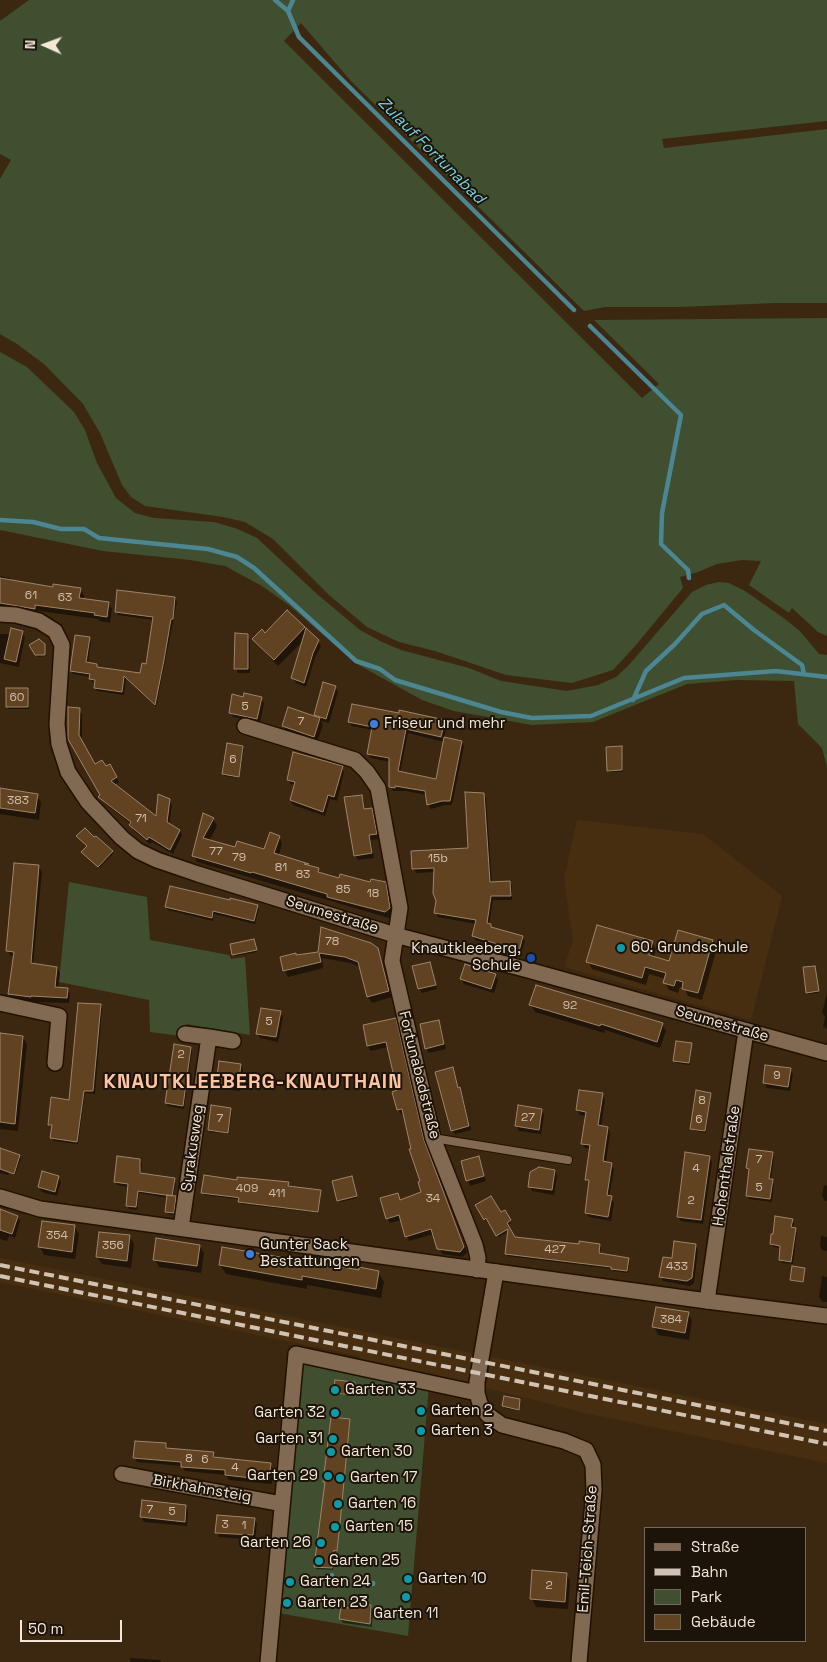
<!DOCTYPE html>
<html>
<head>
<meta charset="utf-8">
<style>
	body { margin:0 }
	#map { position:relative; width:827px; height:1662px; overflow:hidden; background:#3c2810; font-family:"Space Grotesk",sans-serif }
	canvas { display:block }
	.legend { position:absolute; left:644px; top:1527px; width:162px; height:115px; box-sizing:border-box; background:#1c1309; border:1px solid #72685d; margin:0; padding:6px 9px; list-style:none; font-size:15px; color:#f4e7da }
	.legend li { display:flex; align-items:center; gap:10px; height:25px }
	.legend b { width:25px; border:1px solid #72685d }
	.north { position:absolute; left:20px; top:20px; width:50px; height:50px; -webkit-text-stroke:4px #1c1309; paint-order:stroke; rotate:272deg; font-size:14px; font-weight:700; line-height:20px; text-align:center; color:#f4e7da }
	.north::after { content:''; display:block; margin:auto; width:18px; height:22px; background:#f4e7da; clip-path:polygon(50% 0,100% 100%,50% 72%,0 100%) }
	.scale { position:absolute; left:20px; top:1620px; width:102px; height:22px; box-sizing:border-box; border:2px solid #f4e7da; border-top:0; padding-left:6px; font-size:15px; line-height:18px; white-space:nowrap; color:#f4e7da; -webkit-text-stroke:4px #1c1309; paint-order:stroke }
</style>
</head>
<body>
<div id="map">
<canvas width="827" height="1662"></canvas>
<ul class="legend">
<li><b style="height:6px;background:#816a51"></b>Straße</li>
<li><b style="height:6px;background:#d1c3b4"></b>Bahn</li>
<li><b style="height:14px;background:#3f4f2f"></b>Park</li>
<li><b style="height:14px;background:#614321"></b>Gebäude</li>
</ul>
<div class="north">N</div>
<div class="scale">50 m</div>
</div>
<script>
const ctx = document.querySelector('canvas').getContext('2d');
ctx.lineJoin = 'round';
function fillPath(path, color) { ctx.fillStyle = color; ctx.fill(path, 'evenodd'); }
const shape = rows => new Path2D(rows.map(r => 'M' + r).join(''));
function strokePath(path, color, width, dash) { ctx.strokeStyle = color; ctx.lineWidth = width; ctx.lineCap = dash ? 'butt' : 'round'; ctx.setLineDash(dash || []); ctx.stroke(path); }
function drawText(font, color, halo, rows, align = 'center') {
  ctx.font = font + ' "Space Grotesk",sans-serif'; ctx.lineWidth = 4; ctx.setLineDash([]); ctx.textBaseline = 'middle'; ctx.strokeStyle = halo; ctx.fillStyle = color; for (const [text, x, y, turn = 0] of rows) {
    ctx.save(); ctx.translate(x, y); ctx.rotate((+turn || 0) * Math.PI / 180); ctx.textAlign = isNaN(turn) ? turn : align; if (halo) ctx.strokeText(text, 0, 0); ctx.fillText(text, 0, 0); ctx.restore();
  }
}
fillPath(shape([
	[577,820,703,834,782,896,751,1020,564,967,573,941,564,878],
	[0,1258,476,1354,471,1380,469,1385,362,1363,359,1356,0,1282],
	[491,1357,827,1424,827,1463,585,1413,486,1388]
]), '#472e10');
fillPath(shape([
	[29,0,827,0,827,121,662,139,664,148,827,129,827,303,776,303,680,307,605,307,584,311,351,81,301,23,284,41,642,398,659,384,594,320,827,318,827,636,818,632,792,608,789,613,749,585,761,561,742,560,717,564,698,572,680,577,683,588,636,645,613,670,572,683,506,675,435,651,399,642,367,627,329,595,273,539,245,522,223,517,145,506,131,497,122,485,100,433,83,404,44,364,17,344,0,334,0,179,11,160,0,154,0,21],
	[0,352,27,367,74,412,85,430,97,463,116,498,135,513,154,518,214,522,238,529,257,538,317,594,360,630,382,642,401,650,469,668,501,681,567,691,598,685,616,677,628,666,692,592,706,585,719,582,729,583,745,591,785,619,800,631,819,654,827,655,827,767,822,748,798,724,794,681,737,680,687,684,593,722,532,725,454,711,422,700,357,664,290,606,262,586,225,566,190,560,103,551,0,530],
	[69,882,147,897,150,940,229,955,231,959,245,957,250,1035,186,1024,181,1036,150,1032,149,1000,59,982],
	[300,1361,429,1386,408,1636,278,1613]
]), '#3f4f2f');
fillPath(shape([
	[0,576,10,578,12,581,54,588,80,589,84,596,83,599,108,603,112,609,110,623,100,621,98,619,39,611,38,615,0,609],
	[175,598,177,602,156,707,126,678,124,695,97,691,95,688,96,682,92,682,91,677,73,674,71,671,89,638,91,642,88,663,97,665,99,669,141,674,147,666,154,620,118,615,116,612],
	[287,612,318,641,321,646,315,658,306,687,296,683,293,678,304,640,278,666,258,645,254,639,265,634],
	[22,632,25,637,19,667,0,663,0,634,11,634],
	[247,635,250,640,250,673,238,673,236,668],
	[44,645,46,656,38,657,30,646],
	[324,684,335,687,338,692,329,723,321,721,323,725,317,742,287,733,283,726,315,717],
	[7,690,27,690,29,709,8,709],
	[244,698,261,698,264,703,260,723,233,717,231,712],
	[79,709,82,714,82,741,95,766,105,768,109,765,119,782,114,785,157,818,169,800,172,805,169,825,180,830,182,835,173,854,152,842,150,844,133,830,131,824,103,802,100,797,101,795,69,739],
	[400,715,444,721,447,726,444,738,462,742,464,746,452,805,445,805,431,809,428,805,427,795,405,791,393,791,391,787,390,762,371,758,369,753,373,730,352,726,350,722],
	[408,733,444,742,437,780,400,773],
	[242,747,244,749,239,778,224,776,223,774],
	[621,747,623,772,609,772,608,770],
	[342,767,344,772,337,801,330,799,325,816,293,805,291,800,295,785,291,784,288,780],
	[0,789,37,795,41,802,39,820,0,814],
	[484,794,486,798,492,883,510,882,512,886,512,900,493,900,489,925,492,929,522,937,525,941,521,954,475,940,473,936,476,924,438,917,436,913,438,901,435,872,416,873,414,869,469,850],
	[361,796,364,801,365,810,371,809,374,814,379,839,371,840,374,858,358,860,355,856],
	[204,814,213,819,217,826,209,841,236,848,265,851,279,837,282,843,279,856,308,865,310,867,318,870,321,874,340,880,371,884,385,883,389,890,393,915,389,918,197,862,194,856],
	[112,852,113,854,99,868,84,854],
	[38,866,42,872,33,965,57,968,60,973,58,988,67,989,70,994,69,1003,34,1002,12,999,9,993,14,956,11,956,7,951],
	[257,906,259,909,255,924,214,914,213,921,168,910,166,907],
	[322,929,377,949,381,956,392,997,372,1003,368,997,360,967,350,963,322,958,323,968,288,977,285,971,296,956,319,953],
	[712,941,717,948,702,1000,688,996,684,988,680,987,678,993,669,990,665,983,666,979,649,974,646,985,592,969,588,962,652,942,656,949,654,958,670,962],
	[255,942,257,952,235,956,234,954],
	[430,963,432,968,437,989,422,993,419,988],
	[815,967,819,993,808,994,807,992],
	[495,975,498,980,494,993,464,984,461,979],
	[827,993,827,1029,823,1027,825,1016,822,1013],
	[531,1005,662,1024,666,1031,660,1048,605,1030,604,1033,535,1012],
	[100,1006,102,1009,95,1094,85,1093,78,1144,54,1141,52,1138,53,1128,49,1125,70,1101],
	[280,1012,283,1017,278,1042,260,1038,257,1033],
	[395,1019,398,1024,426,1147,467,1252,463,1257,442,1254,434,1234,409,1241,402,1220,390,1223,387,1218,398,1195,401,1201,423,1193,422,1182,404,1114,401,1114,398,1109,399,1091,388,1047,371,1051,368,1046,364,1026],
	[438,1021,441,1026,446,1049,429,1053,426,1048],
	[0,1035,22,1037,27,1044,18,1131,0,1129],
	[691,1044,692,1046,690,1065,676,1063,675,1061],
	[190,1048,192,1051,184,1109,168,1106,166,1103],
	[241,1065,243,1070,240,1091,220,1089,217,1084],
	[452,1069,459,1089,462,1093,471,1130,455,1134,452,1130],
	[790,1069,793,1074,790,1091,767,1088,764,1083],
	[602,1094,605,1099,601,1127,608,1128,610,1133,606,1163,611,1164,614,1169,609,1197,614,1202,611,1221,589,1217,586,1212,589,1184,586,1179,591,1149,585,1148,582,1144,587,1116,580,1115,577,1110],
	[710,1094,711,1096,706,1133,692,1130,691,1128],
	[230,1109,232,1111,229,1134,210,1132,209,1130],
	[541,1110,544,1115,541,1134,519,1131,516,1126],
	[772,1153,774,1157,771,1180,774,1184,772,1202,749,1199,747,1196,749,1171,747,1168],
	[0,1154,20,1156,21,1158,15,1175,9,1173,8,1175,0,1173],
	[709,1157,712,1162,703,1224,681,1221,678,1217],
	[478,1158,486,1181,470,1186,462,1162],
	[140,1160,142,1164,141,1175,174,1180,176,1183,173,1197,176,1200,174,1215,168,1214,167,1212,168,1198,139,1193,137,1210,129,1209,127,1206,129,1187,117,1185,115,1182],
	[555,1171,557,1176,554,1195,532,1191,530,1186],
	[58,1177,61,1182,57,1196,42,1192,39,1187],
	[352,1177,357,1198,340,1202,338,1200],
	[288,1183,289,1188,320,1192,321,1193,319,1213,241,1204,240,1200,236,1199,204,1195,203,1193],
	[824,1185,827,1186,827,1201,825,1201,822,1196],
	[477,1206,500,1214,504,1211,511,1223,507,1226,514,1238,580,1246,599,1245,601,1247,600,1255,628,1259,630,1261,628,1273,613,1271,612,1269,507,1256,506,1254,509,1231,499,1237,489,1220,486,1221],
	[0,1211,18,1217,20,1221,15,1238,9,1236,7,1241,0,1239],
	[792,1220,794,1223,793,1229,797,1232,793,1264,782,1263,780,1260,781,1248,773,1247,771,1244],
	[74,1226,79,1234,75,1259,44,1255,40,1247],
	[129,1236,134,1244,131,1268,102,1264,97,1257],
	[821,1236,827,1237,827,1251,822,1250,820,1246],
	[695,1245,698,1250,694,1283,690,1286,663,1281,661,1276,673,1259],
	[199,1246,204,1253,201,1273,159,1267,155,1260],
	[220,1265,378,1272,384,1282,381,1298,307,1285,307,1289,226,1274],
	[804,1269,805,1271,803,1283,793,1281,792,1280],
	[822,1276,827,1277,827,1302,822,1302,819,1297],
	[688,1313,692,1321,689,1340,658,1335,654,1327],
	[354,1383,356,1385,354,1396,336,1394,335,1392],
	[519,1400,519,1411,504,1408,503,1406],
	[349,1421,350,1423,337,1552,334,1552,333,1570,316,1569,315,1567,326,1484,325,1481],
	[166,1444,169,1450,213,1454,216,1458,270,1464,273,1469,272,1484,229,1480,226,1475,185,1471,182,1466,137,1462,135,1458],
	[186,1506,188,1511,187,1526,144,1522,141,1517],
	[254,1519,257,1524,255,1540,219,1537,217,1532],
	[566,1574,570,1581,568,1609,536,1607,532,1599],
	[370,1606,373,1610,372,1627,343,1623,340,1619,350,1610],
	[130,1658,160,1660,161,1662,130,1662]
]), '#0007');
strokePath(shape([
	[275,0,288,11],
	[293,0,288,11,299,37,574,310],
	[590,326,681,415,662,513,661,544,688,570,689,578],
	[0,520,33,522,61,529,84,529,99,538,208,549,237,557,254,568,356,661,380,669,395,680,501,712,532,718,591,716,684,678,776,671,827,677],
	[633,700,646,671,675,644,702,614,724,605,754,630,802,665,804,674],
	[332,1577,332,1575],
	[373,1584,373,1583]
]), '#4c8693', 4.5);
const building = shape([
	[0,578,53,587,53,584,81,588,79,598,109,602,107,617,94,615,95,613,35,605,35,609,0,603,0,578],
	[117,590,175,597,173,619,171,619,164,660,155,705,124,676,122,692,94,688,95,680,89,679,90,674,70,671,75,635,90,637,86,662,97,664,97,667,140,673,142,663,146,664,153,617,115,612,117,590],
	[287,610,305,627,274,660,252,639,262,629,265,633,287,610],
	[11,628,23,631,16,662,4,659,11,628],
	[306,628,319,640,313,653,304,683,291,678,306,628],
	[235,633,248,634,248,669,234,669,235,633],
	[39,639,45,644,45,655,35,655,29,645,39,639],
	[323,682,336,686,326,719,314,715,323,682],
	[6,688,28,688,28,707,6,707,6,688],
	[244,693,262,697,257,719,229,713,232,694,243,697,244,693],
	[352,704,399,713,399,710,445,720,441,737,406,729,398,771,436,779,444,737,462,741,450,801,442,801,427,805,425,791,395,786,395,788,389,787,389,758,367,754,372,727,348,722,352,704],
	[68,707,80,708,79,735,95,764,102,760,106,766,110,764,117,777,111,781,156,816,158,794,170,799,167,822,180,830,170,850,149,837,147,840,140,834,129,825,131,822,98,797,100,795,68,739,68,707],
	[288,707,320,718,314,737,282,726,288,707],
	[227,743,243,746,239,777,222,774,227,743],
	[622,746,622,770,607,771,606,747,622,746],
	[293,752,343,766,334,797,328,795,323,812,290,800,295,782,287,780,293,752],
	[0,788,38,794,35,813,0,808,0,788],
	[465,792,484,793,490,882,510,881,511,896,491,896,487,923,491,924,491,927,523,936,519,951,472,936,476,920,434,913,436,901,433,893,434,868,412,869,411,851,468,848,465,792],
	[362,795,364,809,372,808,377,834,369,835,372,853,354,856,344,797,362,795],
	[203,813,214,818,203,838,235,847,237,841,264,849,270,832,280,836,274,853,309,864,304,864,319,868,318,872,339,878,340,874,370,882,371,879,386,882,390,908,385,912,327,897,327,894,252,872,251,873,192,856,203,813],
	[85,828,94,837,96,836,113,851,98,867,81,852,87,846,76,836,85,828],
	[14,863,39,865,31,963,57,967,55,987,68,988,67,998,31,996,31,997,8,994,14,952,6,951,14,863],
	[170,886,230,900,230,898,258,905,254,921,213,911,212,918,165,907,170,886],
	[597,925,653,941,649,955,669,961,678,930,713,940,698,993,682,989,683,982,676,980,674,986,663,983,666,973,645,967,642,978,586,962,597,925],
	[321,927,371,943,378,948,389,991,367,997,358,962,345,957,319,953,321,962,283,971,280,957,296,953,296,955,318,952,321,927],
	[254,939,257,950,232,955,230,944,254,939],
	[430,962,436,985,418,989,412,966,430,962],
	[465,964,496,974,491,989,460,979,465,964],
	[815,966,819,991,806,993,803,967,815,966],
	[536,985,663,1023,657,1042,601,1024,600,1026,529,1005,536,985],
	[78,1003,101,1004,93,1091,84,1091,77,1142,50,1138,52,1125,48,1125,51,1097,69,1100,78,1003],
	[261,1008,281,1011,276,1037,256,1034,261,1008],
	[396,1018,424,1140,464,1247,460,1252,437,1249,431,1229,405,1237,399,1215,386,1219,380,1198,398,1193,400,1200,421,1192,418,1182,420,1181,409,1149,411,1149,402,1109,397,1110,392,1092,397,1090,386,1042,367,1046,363,1025,396,1018],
	[439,1020,444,1044,425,1049,420,1024,439,1020],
	[0,1033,23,1036,15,1124,0,1122,0,1033],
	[676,1041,692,1043,689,1063,673,1061,676,1041],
	[174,1044,191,1047,183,1106,165,1103,174,1044],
	[219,1061,241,1064,238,1087,216,1084,219,1061],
	[765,1065,791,1068,788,1087,763,1083,765,1065],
	[453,1067,458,1088,460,1087,469,1126,451,1131,435,1072,453,1067],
	[579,1090,603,1093,598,1125,608,1127,603,1161,612,1163,607,1195,612,1196,608,1217,585,1213,589,1180,585,1180,590,1145,581,1144,586,1112,576,1110,579,1090],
	[696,1090,711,1093,705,1131,690,1129,696,1090],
	[211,1105,231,1108,228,1133,208,1130,211,1105],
	[518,1105,542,1109,539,1130,515,1126,518,1105],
	[0,1148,20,1155,14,1174,0,1169,0,1148],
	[749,1149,773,1152,769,1179,773,1179,770,1199,746,1196,749,1169,746,1168,749,1149],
	[685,1152,710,1156,701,1220,677,1217,685,1152],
	[117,1156,140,1159,140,1173,175,1178,172,1196,138,1191,136,1207,126,1206,128,1184,114,1182,117,1156],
	[479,1156,484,1176,466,1181,461,1161,479,1156],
	[539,1167,555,1170,552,1190,528,1187,530,1172,539,1167],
	[42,1171,59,1176,55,1192,38,1187,42,1171],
	[204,1175,237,1180,237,1177,289,1182,288,1186,321,1190,318,1212,238,1202,239,1198,234,1197,201,1193,204,1175],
	[352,1176,357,1196,337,1201,332,1181,352,1176],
	[167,1195,176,1196,174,1213,165,1212,167,1195],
	[491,1196,501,1212,505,1210,511,1220,507,1223,515,1237,579,1244,579,1241,600,1244,599,1253,629,1258,627,1271,611,1269,611,1267,505,1254,508,1229,496,1236,486,1218,484,1220,475,1205,491,1196],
	[0,1209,18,1216,12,1234,0,1230,0,1209],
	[775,1216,793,1219,791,1227,796,1228,791,1262,779,1260,780,1246,770,1244,771,1234,773,1234,775,1216],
	[42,1221,75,1225,72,1252,38,1247,42,1221],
	[99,1232,130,1235,127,1261,96,1257,99,1232],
	[156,1238,200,1245,197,1266,153,1260,156,1238],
	[674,1241,696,1244,692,1278,687,1281,659,1277,663,1257,672,1258,674,1241],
	[222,1247,320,1264,321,1263,359,1270,359,1267,379,1271,376,1289,302,1276,302,1280,219,1265,222,1247],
	[792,1266,805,1268,803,1282,790,1280,792,1266],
	[656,1307,689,1312,685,1333,652,1327,656,1307],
	[335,1380,355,1382,354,1395,333,1393,335,1380],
	[504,1396,520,1399,519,1410,502,1406,504,1396],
	[331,1417,350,1419,340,1523,337,1551,334,1550,332,1568,314,1567,325,1482,323,1482,331,1417],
	[135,1441,166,1443,166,1448,214,1452,213,1457,271,1463,269,1480,225,1475,225,1470,181,1467,181,1462,133,1458,135,1441],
	[142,1500,186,1505,185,1522,140,1517,142,1500],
	[217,1515,255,1518,253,1535,215,1533,217,1515],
	[532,1570,567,1573,565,1602,530,1599,532,1570],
	[350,1602,371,1605,370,1624,339,1619,341,1607,349,1608,350,1602]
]);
fillPath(building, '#614321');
strokePath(building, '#9d856b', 1);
const lane = shape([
	[433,1138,568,1160]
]);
const street = shape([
	[245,726,355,760,367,772,378,788,400,908,392,961,433,1138,475,1245,478,1258,477,1270],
	[0,1003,59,1016,55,1063],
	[185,1034,209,1037],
	[181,1228,209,1037,233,1041],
	[496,1272,477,1382,477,1393,480,1404,488,1415,502,1425,564,1441,586,1450,593,1465,594,1490,579,1662],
	[707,1301,746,1031],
	[122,1474,282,1504],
	[268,1662,296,1354,477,1393]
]);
const secondary = shape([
	[0,614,16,615,39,621,55,631,62,645,57,724,59,744,68,772,88,802,122,838,138,851,157,860,198,874,395,935,528,970,827,1053],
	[0,1197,40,1209,707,1301,827,1316]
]);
strokePath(lane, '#221000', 10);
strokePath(street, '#221000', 18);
strokePath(secondary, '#221000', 18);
strokePath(lane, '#816a51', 8);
strokePath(street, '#816a51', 15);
strokePath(secondary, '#816a51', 15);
strokePath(shape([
	[0,1265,827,1431],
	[0,1276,827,1444]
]), '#d1c3b4', 4, [10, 5]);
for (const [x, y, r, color] of [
	[374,724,5,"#3f7fe0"],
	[621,948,5,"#0f9aa8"],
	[531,958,5,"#1a4fb4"],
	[250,1254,5,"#3f7fe0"],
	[335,1390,5,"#0f9aa8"],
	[421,1411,5,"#0f9aa8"],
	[335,1413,5,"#0f9aa8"],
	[421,1431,5,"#0f9aa8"],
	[333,1439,5,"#0f9aa8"],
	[331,1452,5,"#0f9aa8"],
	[328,1476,5,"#0f9aa8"],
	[340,1478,5,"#0f9aa8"],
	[338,1504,5,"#0f9aa8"],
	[335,1527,5,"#0f9aa8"],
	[321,1543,5,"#0f9aa8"],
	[319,1561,5,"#0f9aa8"],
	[408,1579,5,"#0f9aa8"],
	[290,1582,5,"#0f9aa8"],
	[406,1597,5,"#0f9aa8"],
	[287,1603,5,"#0f9aa8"]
]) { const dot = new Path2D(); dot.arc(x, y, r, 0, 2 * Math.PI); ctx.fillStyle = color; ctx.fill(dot); strokePath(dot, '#1c1309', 2); }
drawText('12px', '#cfbeac', null, [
	["61",31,596],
	["63",65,598],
	["60",17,698],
	["5",245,707],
	["7",301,722],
	["6",233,760],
	["383",18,801],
	["71",141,819],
	["77",216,852],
	["79",239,858],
	["15b",438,859],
	["81",281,868],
	["83",303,875],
	["85",343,890],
	["18",373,894],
	["78",332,942],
	["92",570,1006],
	["5",269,1022],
	["2",181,1055],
	["9",777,1076],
	["8",702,1101],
	["27",528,1118],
	["7",220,1119],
	["6",699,1120],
	["7",759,1160],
	["4",696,1169],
	["5",759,1188],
	["409",247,1189],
	["411",277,1194],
	["34",433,1199],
	["2",691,1201],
	["354",57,1236],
	["356",113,1246],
	["427",555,1250],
	["433",677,1267],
	["384",671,1320],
	["8",189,1459],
	["6",205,1460],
	["4",235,1468],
	["7",150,1510],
	["5",172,1512],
	["3",225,1525],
	["1",244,1526],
	["2",549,1586]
]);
drawText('15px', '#f4e7da', '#1c1309', [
	["Friseur und mehr",384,724],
	["60. Grundschule",631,948],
	["Knautkleeberg,",521,949,"right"],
	["Schule",521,966,"right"],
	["Gunter Sack",260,1245],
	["Bestattungen",260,1262],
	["Garten 33",345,1390],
	["Garten 2",431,1411],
	["Garten 32",325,1413,"right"],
	["Garten 3",431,1431],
	["Garten 31",323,1439,"right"],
	["Garten 30",341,1452],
	["Garten 29",318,1476,"right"],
	["Garten 17",350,1478],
	["Garten 16",348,1504],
	["Garten 15",345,1527],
	["Garten 26",311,1543,"right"],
	["Garten 25",329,1561],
	["Garten 10",418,1579],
	["Garten 24",300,1582],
	["Garten 23",297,1603],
	["Garten 11",406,1614,"center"]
], 'left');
drawText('15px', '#f4e7da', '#1c1309', [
	["Seumestraße",332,915,17],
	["Seumestraße",722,1024,16],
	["Fortunabadstraße",419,1075,76],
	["Syrakusweg",193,1148,-82],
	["Hohenthalstraße",727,1166,-82],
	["Birkhahnsteig",202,1489,10],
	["Emil-Teich-Straße",588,1549,-86]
]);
drawText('italic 16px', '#76d4e8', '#1c1309', [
	["Zulauf Fortunabad",431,151,45]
]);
ctx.letterSpacing = '1px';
drawText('bold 20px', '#fdc3a2', '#1c1309', [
	["KNAUTKLEEBERG-KNAUTHAIN",253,1083]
]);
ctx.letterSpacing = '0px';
</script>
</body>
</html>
